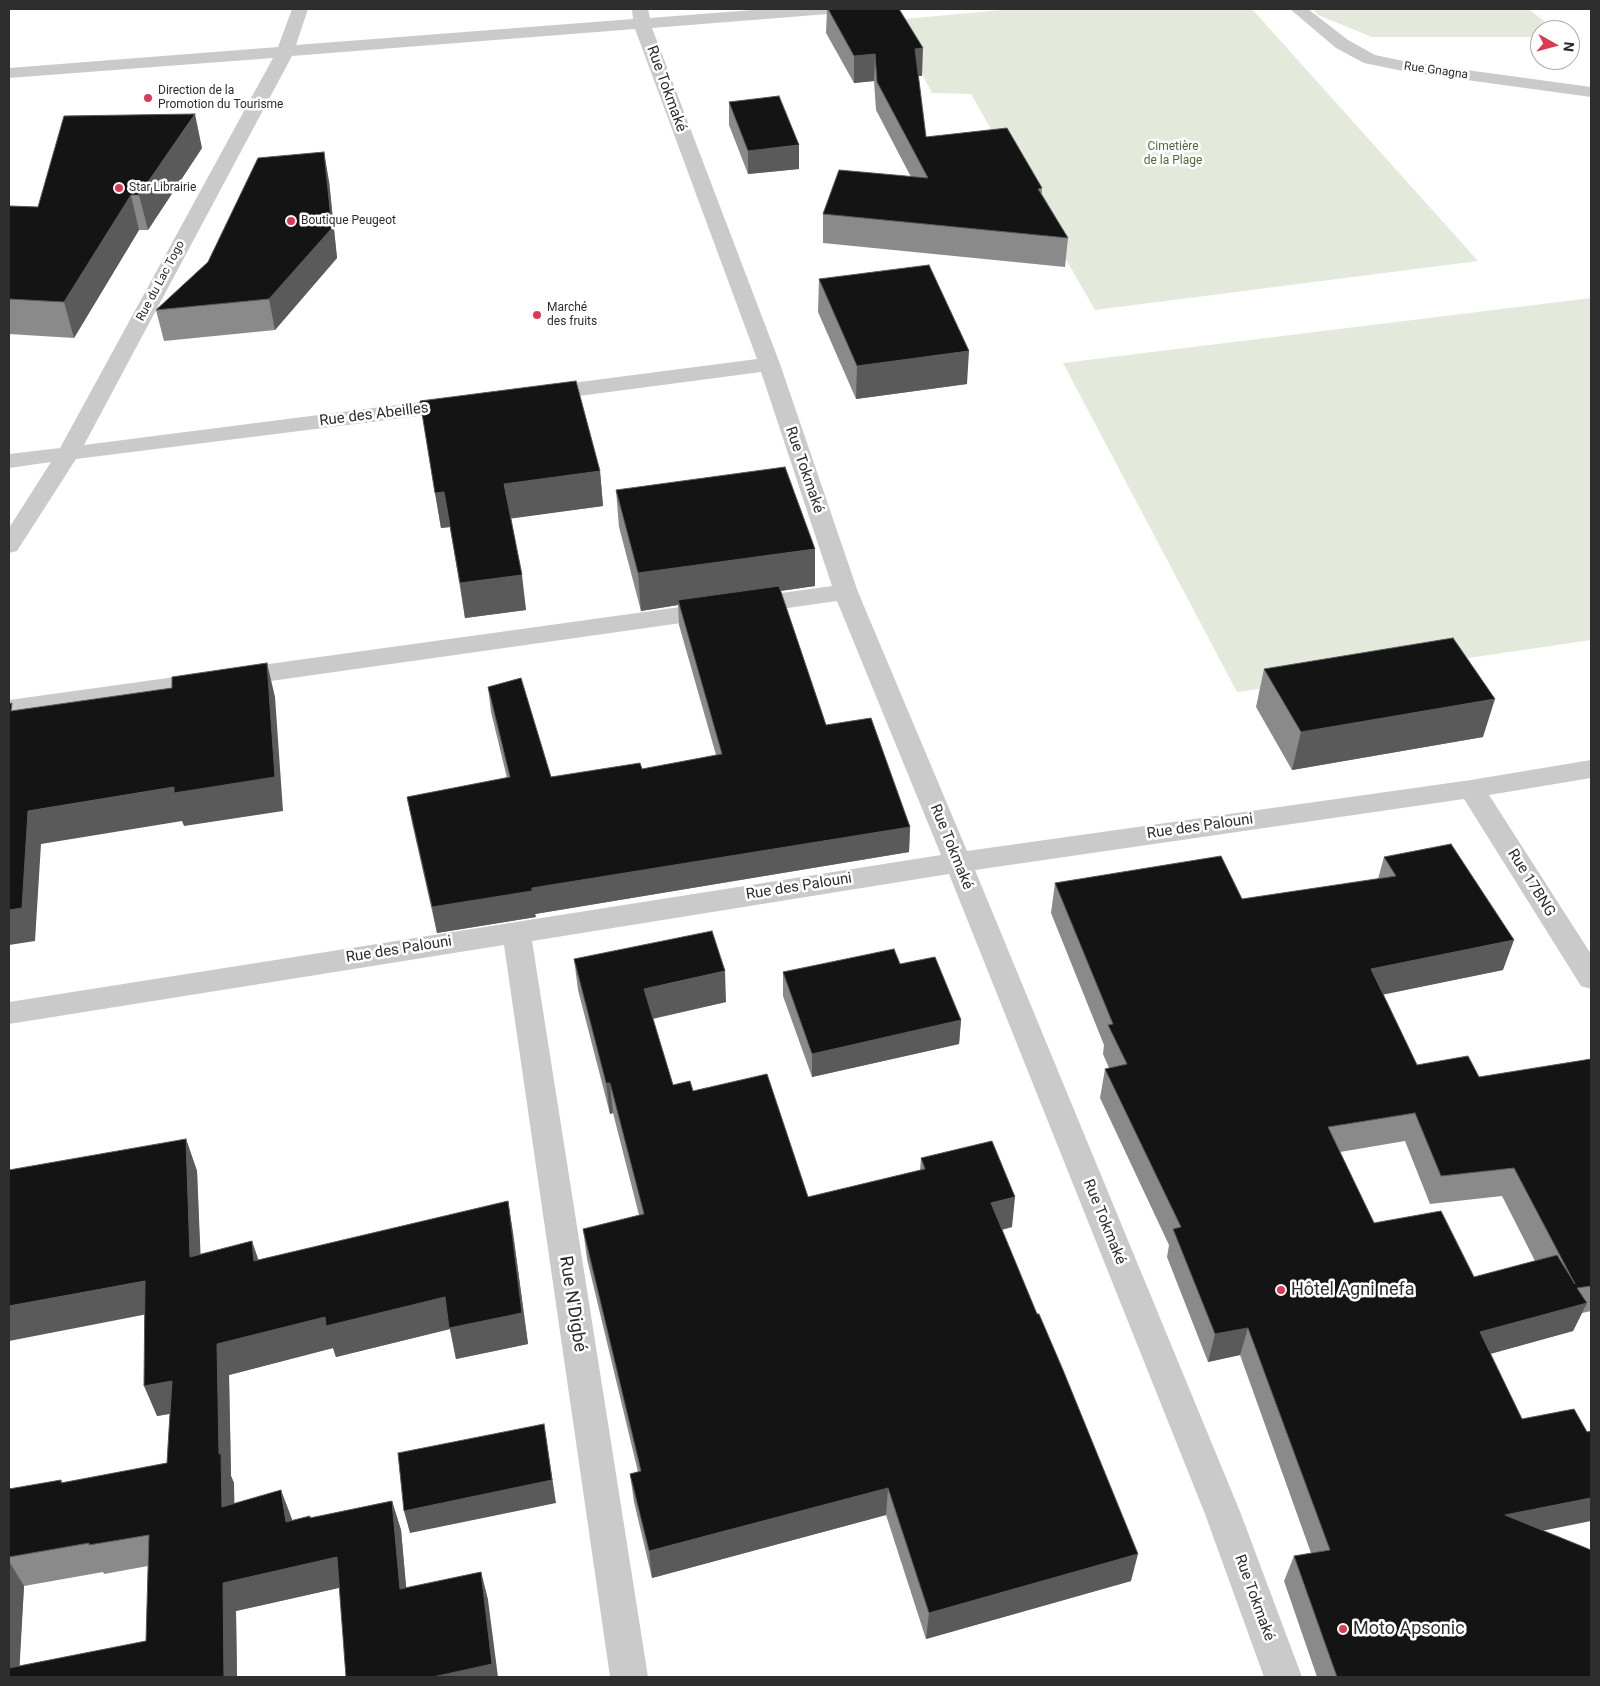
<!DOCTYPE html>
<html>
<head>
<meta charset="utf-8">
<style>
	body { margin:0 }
	#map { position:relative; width:1600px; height:1686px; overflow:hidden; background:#fff; font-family:Roboto,sans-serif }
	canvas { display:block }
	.frame { position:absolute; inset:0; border:10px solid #2d2d2d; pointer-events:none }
	.north { position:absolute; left:1530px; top:20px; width:50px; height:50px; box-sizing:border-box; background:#fff; border:1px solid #ababab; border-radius:50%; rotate:97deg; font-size:14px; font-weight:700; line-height:20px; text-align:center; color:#2d2d2d }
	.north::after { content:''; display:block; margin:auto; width:18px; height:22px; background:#da3a52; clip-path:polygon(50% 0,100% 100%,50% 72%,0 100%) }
</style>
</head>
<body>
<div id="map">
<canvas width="1600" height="1686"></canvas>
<div class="frame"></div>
<div class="north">N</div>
</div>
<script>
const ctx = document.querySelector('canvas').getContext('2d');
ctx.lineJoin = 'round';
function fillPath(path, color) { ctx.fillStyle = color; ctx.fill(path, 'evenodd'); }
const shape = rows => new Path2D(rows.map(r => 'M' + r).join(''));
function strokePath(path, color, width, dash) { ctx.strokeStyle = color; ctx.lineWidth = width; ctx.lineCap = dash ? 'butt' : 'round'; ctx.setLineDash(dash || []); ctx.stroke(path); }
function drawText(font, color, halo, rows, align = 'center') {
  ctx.font = font + ' Roboto,sans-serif'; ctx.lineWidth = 5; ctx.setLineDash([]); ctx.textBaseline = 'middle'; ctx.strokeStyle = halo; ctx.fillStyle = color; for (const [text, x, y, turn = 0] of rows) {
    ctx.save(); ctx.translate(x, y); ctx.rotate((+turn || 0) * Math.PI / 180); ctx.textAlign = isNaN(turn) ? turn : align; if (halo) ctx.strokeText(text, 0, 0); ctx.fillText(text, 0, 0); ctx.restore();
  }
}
fillPath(shape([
	[1013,9,1252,9,1478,261,1095,310,971,94,932,93,893,20],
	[1313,9,1529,9,1555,30,1540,30,1540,37,1372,37,1318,15],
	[1591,298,1591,640,1237,692,1063,363]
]), '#e4eadb');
fillPath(shape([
	[292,9,308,9,296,45,633,19,632,9,648,9,650,18,766,9,836,9,834,13,828,14,652,28,780,364,858,592,967,851,1471,780,1591,760,1591,778,1489,795,1591,954,1591,989,1581,986,1464,799,975,870,1241,1514,1302,1677,1264,1677,1205,1514,949,874,532,941,648,1677,610,1677,504,945,9,1024,9,1002,941,855,837,601,9,718,9,700,832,586,761,372,541,401,533,399,530,394,533,389,541,387,757,359,635,29,292,56,84,445,459,397,467,399,470,404,467,409,459,411,76,459,17,551,9,553,9,528,51,462,9,468,9,454,60,448,273,58,9,78,9,68,278,47,292,9],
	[1290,9,1308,9,1348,40,1375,55,1408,62,1591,87,1591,97,1408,72,1364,63,1336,48,1290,9]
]), '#cacaca');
fillPath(shape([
	[827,9,899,9,922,76,918,76,926,137,1042,188,1042,194,1068,238,1065,267,823,243,823,214,911,177,876,110,874,81,854,83,826,33],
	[729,102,799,169,748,174,729,125],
	[202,148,148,230,139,230,74,338,9,334,9,208,38,207],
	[329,181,337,258,275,330,164,341,156,310],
	[819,279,967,384,856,399,818,312],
	[420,401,600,471,603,506,511,518,526,610,465,618,450,527,441,528],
	[616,490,815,586,781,591,826,725,910,827,909,852,535,914,536,917,437,933,412,823,407,797,507,778,491,712,488,687,551,777,642,769,716,755,679,625,678,605,641,611,619,527],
	[1264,669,1483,737,1292,770,1256,707],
	[1384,857,1503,970,1383,994,1417,1065,1479,1077,1591,1059,1591,1311,1582,1313,1573,1331,1490,1354,1543,1531,1591,1677,1317,1677,1284,1581,1294,1556,1311,1553,1240,1355,1208,1362,1167,1257,1169,1245,1100,1098,1105,1069,1109,1068,1103,1054,1104,1045,1051,913,1055,883,1242,899,1378,879],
	[1405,1141,1430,1204,1502,1196,1535,1261,1474,1277,1374,1223,1340,1152],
	[574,959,726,1002,653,1019,673,1085,693,1091,808,1197,920,1170,921,1158,1012,1227,1002,1230,1131,1581,926,1639,886,1515,652,1578,634,1502,630,1474,638,1472,587,1259,583,1229,639,1215,613,1113,610,1114,578,990],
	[900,964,961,1020,959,1044,812,1077,783,996,783,972],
	[186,1139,197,1171,200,1254,258,1260,508,1201,513,1233,528,1344,456,1359,450,1329,336,1357,333,1348,229,1375,231,1476,234,1483,234,1503,293,1521,311,1518,392,1501,401,1530,406,1588,481,1572,488,1600,339,1588,236,1611,237,1677,9,1677,9,1489,61,1480,63,1483,167,1463,170,1414,157,1416,145,1315],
	[148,1566,146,1641,19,1666,24,1586,103,1572,104,1574]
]), '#8a8a8a');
fillPath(shape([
	[923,48,922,76,913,76,915,49],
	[875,54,874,81,854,83,854,56],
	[195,114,202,148,148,230,139,195],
	[799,145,799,169,748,174,748,151],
	[324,152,329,181,337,258,275,330,269,299],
	[131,195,139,230,74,338,64,302],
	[969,351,967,384,856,399,857,366],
	[600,471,603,506,508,519,504,484],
	[444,492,450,527,441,528,435,493],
	[815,549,815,586,679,605,678,600,678,605,641,611,638,573],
	[522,575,526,610,465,618,460,583],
	[267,663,275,697,283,811,184,826,182,821,41,844,35,941,9,945,9,910,28,811,174,787],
	[1495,699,1483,737,1292,770,1301,732],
	[910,827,909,852,535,914,536,917,437,933,432,907,532,888],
	[1514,940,1503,970,1362,999,1371,969],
	[725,971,726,1002,646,1020,644,989],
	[961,1020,959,1044,812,1077,812,1054],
	[606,1083,610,1083,613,1113,610,1114],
	[186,1139,197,1171,202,1288,190,1257],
	[1015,1197,1012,1227,987,1233,991,1203],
	[508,1201,513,1233,528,1344,456,1359,450,1329,336,1357,333,1348,229,1375,231,1476,234,1483,235,1536,222,1507,219,1454,217,1344],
	[252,1241,263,1273,254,1261],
	[145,1281,158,1312,9,1341,9,1306],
	[1587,1303,1573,1331,1468,1360,1480,1332],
	[1248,1328,1240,1355,1208,1362,1215,1334],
	[172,1381,185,1411,157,1416,144,1386],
	[544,1424,556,1503,410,1533,404,1511],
	[888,1488,886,1515,652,1578,649,1551],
	[281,1490,292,1519,297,1551,286,1522],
	[1591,1498,1591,1521,1492,1541,1505,1515],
	[392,1501,401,1530,409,1618,400,1589],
	[1138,1554,1131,1581,926,1639,929,1613],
	[337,1557,347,1586,236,1611,237,1677,224,1677,223,1583],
	[9,1561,24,1586,19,1677,9,1677],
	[481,1572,488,1600,498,1677,433,1677]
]), '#5a5a5a');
const building = shape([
	[828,9,899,9,923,48,915,49,926,137,1007,128,1042,188,1038,189,1068,238,823,214,839,170,928,178,877,82,875,54,854,56,828,9],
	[779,96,799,145,748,151,729,102,779,96],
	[195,114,139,195,131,195,64,302,9,299,9,208,10,206,38,207,64,116,195,114],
	[324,152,332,228,269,299,156,310,208,262,258,158,324,152],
	[929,265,969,351,857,366,819,279,929,265],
	[576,381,600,471,504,484,522,575,460,583,444,492,435,493,420,401,576,381],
	[785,467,815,549,638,573,616,490,785,467],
	[779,586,826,725,871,718,910,827,532,888,532,891,432,907,407,797,510,777,488,687,521,678,551,777,640,763,642,769,722,754,678,600,779,586],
	[1453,638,1495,699,1301,732,1264,669,1453,638],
	[267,663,275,777,174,793,174,787,28,811,22,908,9,910,9,704,12,703,11,711,172,688,172,677,267,663],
	[1451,844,1514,940,1371,969,1417,1065,1468,1056,1479,1077,1591,1059,1591,1286,1577,1288,1587,1303,1480,1332,1522,1419,1574,1409,1587,1432,1591,1431,1591,1498,1505,1515,1591,1550,1591,1677,1337,1677,1294,1556,1330,1550,1248,1328,1215,1334,1173,1229,1181,1227,1105,1069,1127,1064,1108,1025,1113,1024,1055,883,1221,856,1242,899,1396,876,1384,857,1451,844],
	[1415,1113,1441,1176,1514,1168,1575,1284,1557,1255,1474,1277,1441,1211,1374,1223,1328,1127,1415,1113],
	[712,931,725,971,644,989,673,1085,690,1081,693,1091,767,1074,808,1197,925,1169,921,1158,992,1141,1015,1197,991,1203,1037,1314,1039,1314,1063,1370,1138,1554,929,1613,888,1488,649,1551,630,1474,641,1471,583,1229,644,1214,610,1083,606,1083,574,959,712,931],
	[894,949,900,964,935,957,961,1020,812,1054,783,972,894,949],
	[186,1139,190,1257,252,1241,254,1261,508,1201,522,1313,449,1328,445,1297,326,1326,325,1317,217,1344,219,1454,221,1453,222,1507,281,1490,286,1522,310,1516,310,1518,392,1501,400,1589,481,1572,492,1664,433,1677,346,1677,337,1557,223,1583,224,1677,9,1677,9,1668,146,1641,149,1535,89,1545,89,1543,9,1557,9,1489,61,1480,61,1483,167,1463,172,1381,144,1386,145,1281,9,1306,9,1170,186,1139],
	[544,1424,552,1480,404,1511,398,1453,544,1424]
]);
fillPath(building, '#141414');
strokePath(building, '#5a5a5a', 1);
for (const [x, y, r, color] of [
	[148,98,5,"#da3a52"],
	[119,188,5,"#da3a52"],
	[291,221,5,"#da3a52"],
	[537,315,5,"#da3a52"],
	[1281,1290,5,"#da3a52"],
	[1343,1629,5,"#da3a52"]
]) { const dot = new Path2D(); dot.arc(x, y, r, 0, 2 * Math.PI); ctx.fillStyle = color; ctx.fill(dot); strokePath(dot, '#fff', 2); }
drawText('12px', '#2d2d2d', '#fff', [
	["Rue Gnagna",1436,71,8],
	["Rue du Lac Togo",161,281,-62]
]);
drawText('12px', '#2d2d2d', '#fff', [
	["Direction de la",158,91],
	["Promotion du Tourisme",158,105],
	["Star Librairie",129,188],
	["Boutique Peugeot",301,221],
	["Marché",547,308],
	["des fruits",547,322]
], 'left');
drawText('12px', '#54663e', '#fff', [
	["Cimetière",1173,147],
	["de la Plage",1173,161]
]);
drawText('15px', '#2d2d2d', '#fff', [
	["Rue Tokmaké",666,89,70],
	["Rue des Abeilles",374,415,-7],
	["Rue Tokmaké",804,470,71],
	["Rue des Palouni",1200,827,-8],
	["Rue Tokmaké",951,847,68],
	["Rue 17BNG",1531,883,58],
	["Rue des Palouni",799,887,-9],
	["Rue des Palouni",399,950,-9],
	["Rue Tokmaké",1104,1222,68],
	["Rue Tokmaké",1254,1598,70]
]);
drawText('18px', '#2d2d2d', '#fff', [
	["Hôtel Agni nefa",1291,1290],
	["Moto Apsonic",1353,1629]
], 'left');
drawText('18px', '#2d2d2d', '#fff', [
	["Rue N'Digbé",572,1304,81]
]);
</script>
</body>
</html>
